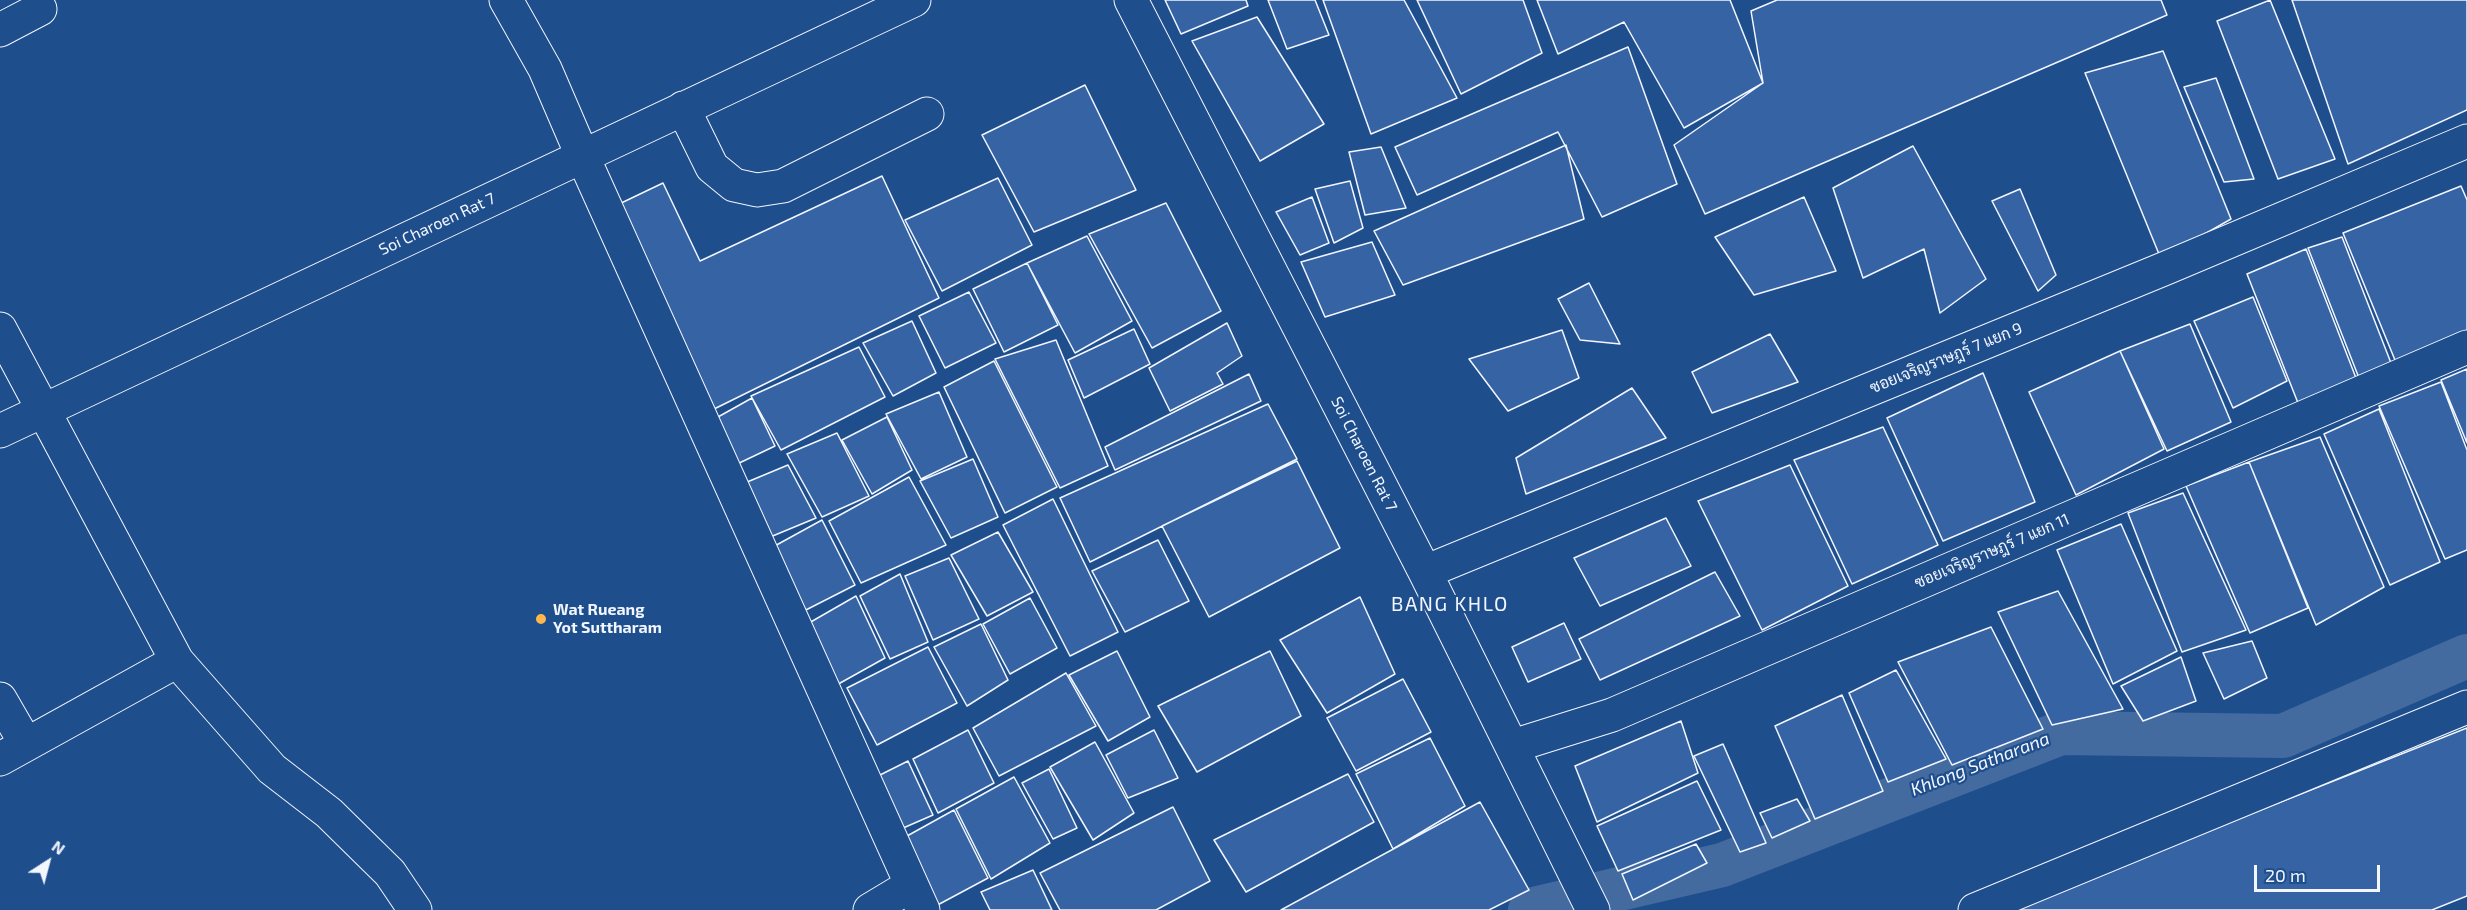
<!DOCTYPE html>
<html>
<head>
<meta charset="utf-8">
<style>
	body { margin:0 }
	#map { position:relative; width:2467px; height:910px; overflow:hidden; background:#1f4e8c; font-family:"Exo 2",sans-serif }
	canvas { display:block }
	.north { position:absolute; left:18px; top:832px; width:60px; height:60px; -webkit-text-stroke:4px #1f4e8c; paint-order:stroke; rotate:36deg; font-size:16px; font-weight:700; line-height:24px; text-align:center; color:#f2f6ff }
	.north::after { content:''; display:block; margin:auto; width:21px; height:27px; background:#f2f6ff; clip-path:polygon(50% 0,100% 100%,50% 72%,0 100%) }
	.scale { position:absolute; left:2254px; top:865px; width:126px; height:27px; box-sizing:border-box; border:3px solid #f2f6ff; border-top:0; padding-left:8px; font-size:18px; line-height:21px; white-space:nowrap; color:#f2f6ff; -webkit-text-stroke:4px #1f4e8c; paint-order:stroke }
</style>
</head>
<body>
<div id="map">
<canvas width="2467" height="910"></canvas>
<div class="north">N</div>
<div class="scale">20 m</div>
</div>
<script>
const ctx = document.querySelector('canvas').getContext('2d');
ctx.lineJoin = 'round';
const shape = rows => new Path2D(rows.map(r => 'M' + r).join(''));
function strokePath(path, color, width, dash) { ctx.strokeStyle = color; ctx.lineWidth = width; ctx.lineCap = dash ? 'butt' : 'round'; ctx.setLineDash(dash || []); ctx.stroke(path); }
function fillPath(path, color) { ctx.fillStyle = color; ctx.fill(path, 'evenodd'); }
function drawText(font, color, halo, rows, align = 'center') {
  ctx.font = font + ' "Exo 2",Sarabun,sans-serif'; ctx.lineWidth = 4.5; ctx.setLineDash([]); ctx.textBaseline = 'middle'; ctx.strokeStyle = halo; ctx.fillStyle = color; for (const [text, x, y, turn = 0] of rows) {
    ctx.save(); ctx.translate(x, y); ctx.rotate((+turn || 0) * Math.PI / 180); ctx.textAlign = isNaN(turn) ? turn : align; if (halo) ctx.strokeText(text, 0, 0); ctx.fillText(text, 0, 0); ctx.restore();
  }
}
strokePath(shape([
	[1530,910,1722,865,2061,733,2283,736,2467,656]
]), '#446ba0', 44);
const building = shape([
	[1165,0,1246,0,1248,6,1181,34,1165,0],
	[1268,0,1315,0,1329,35,1287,49,1268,0],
	[1323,0,1404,0,1457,98,1371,134,1323,0],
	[1417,0,1523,0,1542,53,1461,94,1417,0],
	[1537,0,1730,0,1763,83,1684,128,1624,22,1558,54,1537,0],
	[1777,0,2161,0,2167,15,1705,214,1674,145,1763,83,1751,11,1777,0],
	[2270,0,2335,159,2278,179,2217,21,2270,0],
	[2292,0,2467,0,2467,110,2348,164,2292,0],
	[1257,17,1324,124,1260,161,1192,41,1257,17],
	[1628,47,1677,184,1602,217,1558,132,1417,195,1395,147,1628,47],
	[2163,51,2231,219,2161,259,2085,73,2163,51],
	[2216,78,2254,179,2224,182,2184,87,2216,78],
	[1085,85,1136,190,1034,232,982,135,1085,85],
	[1566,145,1584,219,1403,285,1374,231,1566,145],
	[1913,146,1986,279,1940,313,1924,249,1863,278,1833,188,1913,146],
	[1381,147,1406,208,1365,215,1349,152,1381,147],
	[882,176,939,298,706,413,615,206,663,183,700,261,882,176],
	[998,178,1032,245,942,291,905,220,998,178],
	[1350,181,1363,228,1334,243,1315,189,1350,181],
	[2461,186,2467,200,2467,333,2397,365,2343,233,2461,186],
	[2020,189,2056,275,2038,291,1992,201,2020,189],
	[1312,197,1329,243,1300,255,1276,212,1312,197],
	[1804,197,1836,271,1754,295,1715,237,1804,197],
	[1166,203,1221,311,1152,348,1089,234,1166,203],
	[1087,236,1132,321,1075,353,1027,263,1087,236],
	[2342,237,2391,363,2359,378,2308,248,2342,237],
	[1372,242,1395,295,1325,317,1301,262,1372,242],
	[2306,249,2356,378,2298,403,2247,274,2306,249],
	[1027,263,1058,325,1004,352,973,289,1027,263],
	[1589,283,1620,344,1580,340,1558,299,1589,283],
	[969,292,996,343,945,368,919,316,969,292],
	[2253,297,2287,381,2233,408,2194,321,2253,297],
	[912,321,936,373,893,396,863,343,912,321],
	[1227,323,1242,356,1217,373,1223,384,1170,411,1149,368,1227,323],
	[2190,324,2231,422,2167,451,2120,351,2190,324],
	[1134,329,1150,364,1084,398,1068,360,1134,329],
	[1562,330,1579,378,1508,411,1469,359,1562,330],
	[1770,334,1798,382,1712,413,1692,372,1770,334],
	[1056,340,1108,466,1060,488,995,359,1056,340],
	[859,347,885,397,781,450,751,396,859,347],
	[2120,351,2164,449,2076,495,2029,392,2120,351],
	[994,361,1057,487,1005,513,944,387,994,361],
	[2467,369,2467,443,2441,380,2467,369],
	[1983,373,2035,502,1943,541,1887,418,1983,373],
	[1249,374,1261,401,1115,470,1105,447,1249,374],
	[2441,382,2467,450,2467,550,2445,559,2379,406,2441,382],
	[1632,388,1666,438,1526,494,1516,458,1632,388],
	[939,392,967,457,921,479,886,414,939,392],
	[752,398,775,446,733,466,709,422,752,398],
	[1268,404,1297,459,1090,562,1060,498,1268,404],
	[2379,409,2440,562,2390,585,2324,434,2379,409],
	[887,417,912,470,872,494,842,440,887,417],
	[1883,427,1938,545,1852,584,1794,460,1883,427],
	[837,433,869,496,822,517,787,454,837,433],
	[2320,437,2384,587,2316,625,2249,462,2320,437],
	[973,459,998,517,951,538,920,481,973,459],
	[1297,461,1340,548,1209,617,1162,526,1297,461],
	[2249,462,2308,608,2250,633,2186,486,2249,462],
	[788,465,816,518,763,540,740,485,788,465],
	[1790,465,1848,586,1762,630,1698,501,1790,465],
	[909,477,946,545,861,583,829,521,909,477],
	[2183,493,2246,630,2182,652,2128,513,2183,493],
	[1053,499,1118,632,1070,656,1003,525,1053,499],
	[1666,518,1691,566,1600,606,1574,558,1666,518],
	[822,520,855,585,798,614,771,548,822,520],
	[2121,524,2177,651,2113,684,2057,550,2121,524],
	[998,532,1033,592,987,616,951,555,998,532],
	[1158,540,1189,601,1125,632,1092,571,1158,540],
	[949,558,979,619,933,640,905,576,949,558],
	[1715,572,1740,616,1600,680,1579,639,1715,572],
	[900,574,928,642,890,659,860,596,900,574],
	[2058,591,2123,709,2052,725,1998,612,2058,591],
	[856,596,885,658,833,687,802,627,856,596],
	[1360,597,1395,674,1327,713,1280,640,1360,597],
	[1030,598,1057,648,1010,674,983,624,1030,598],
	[1564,623,1581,659,1528,682,1512,647,1564,623],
	[981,624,1008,680,967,706,934,647,981,624],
	[1991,627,2043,729,1952,765,1898,662,1991,627],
	[2252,641,2267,678,2224,699,2203,653,2252,641],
	[928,647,957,703,877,745,847,688,928,647],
	[1117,651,1150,717,1108,741,1069,675,1117,651],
	[1270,651,1301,716,1197,772,1158,706,1270,651],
	[2181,657,2196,701,2143,721,2121,686,2181,657],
	[1896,670,1946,759,1888,782,1849,693,1896,670],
	[1066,673,1096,726,999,776,973,728,1066,673],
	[1403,679,1431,732,1356,771,1327,718,1403,679],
	[1842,695,1883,791,1815,819,1775,726,1842,695],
	[1681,721,1698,773,1597,822,1575,766,1681,721],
	[2467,728,2467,896,2432,910,2009,910,2467,728],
	[968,730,994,783,938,813,913,759,968,730],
	[1154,730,1178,778,1128,798,1106,755,1154,730],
	[1430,738,1465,806,1393,849,1356,774,1430,738],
	[1095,742,1134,813,1093,840,1050,767,1095,742],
	[1723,744,1766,843,1740,852,1694,756,1723,744],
	[908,761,933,815,894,832,870,780,908,761],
	[1049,769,1077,828,1053,839,1022,783,1049,769],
	[1348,774,1374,822,1246,892,1214,840,1348,774],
	[1014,777,1050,843,991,879,956,809,1014,777],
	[1697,781,1721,830,1618,871,1597,826,1697,781],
	[1797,799,1810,821,1772,838,1760,813,1797,799],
	[1480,802,1529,890,1489,910,1281,910,1480,802],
	[1173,807,1210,881,1156,910,1060,910,1040,873,1173,807],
	[954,810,988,878,932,908,898,841,954,810],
	[1696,844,1707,863,1633,900,1622,874,1696,844],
	[1033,870,1052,910,990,910,981,892,1033,870]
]);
fillPath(building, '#3563a3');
strokePath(building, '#f2f6ff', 1.5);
const minor = shape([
	[506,0,545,69,582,155,923,910],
	[1131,0,1425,572,1593,910],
	[0,30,40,9],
	[683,108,712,167,734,185,757,190,783,186,927,114],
	[0,329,177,661,272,769,329,813,390,873,415,910],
	[0,431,914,0],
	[1425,572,2166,268,2467,141],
	[0,699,26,744],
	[1513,746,1612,715,2467,347],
	[0,759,177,661],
	[870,910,910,886],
	[1975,910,2467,707]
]);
strokePath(minor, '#f2f6ff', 35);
strokePath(minor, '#1f4e8c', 33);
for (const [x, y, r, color] of [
	[541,619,6,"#ffb74d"]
]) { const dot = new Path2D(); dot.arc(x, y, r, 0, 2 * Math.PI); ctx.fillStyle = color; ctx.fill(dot); strokePath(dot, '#1f4e8c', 2); }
drawText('16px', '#f2f6ff', '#1f4e8c', [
	["Soi Charoen Rat 7",437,224,-25],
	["ซอยเจริญราษฎร์ 7 แยก 9",1946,358,-22],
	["Soi Charoen Rat 7",1364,454,63],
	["ซอยเจริญราษฎร์ 7 แยก 11",1992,551,-23]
]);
drawText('bold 16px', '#f2f6ff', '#1f4e8c', [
	["Wat Rueang",553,610],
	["Yot Suttharam",553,628]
], 'left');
drawText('italic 18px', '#f2f6ff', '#1f4e8c', [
	["Khlong Satharana",1980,764,-21]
]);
ctx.letterSpacing = '1.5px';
drawText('20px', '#f2f6ff', '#1f4e8c', [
	["BANG KHLO",1450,604]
]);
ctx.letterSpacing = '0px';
</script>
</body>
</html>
